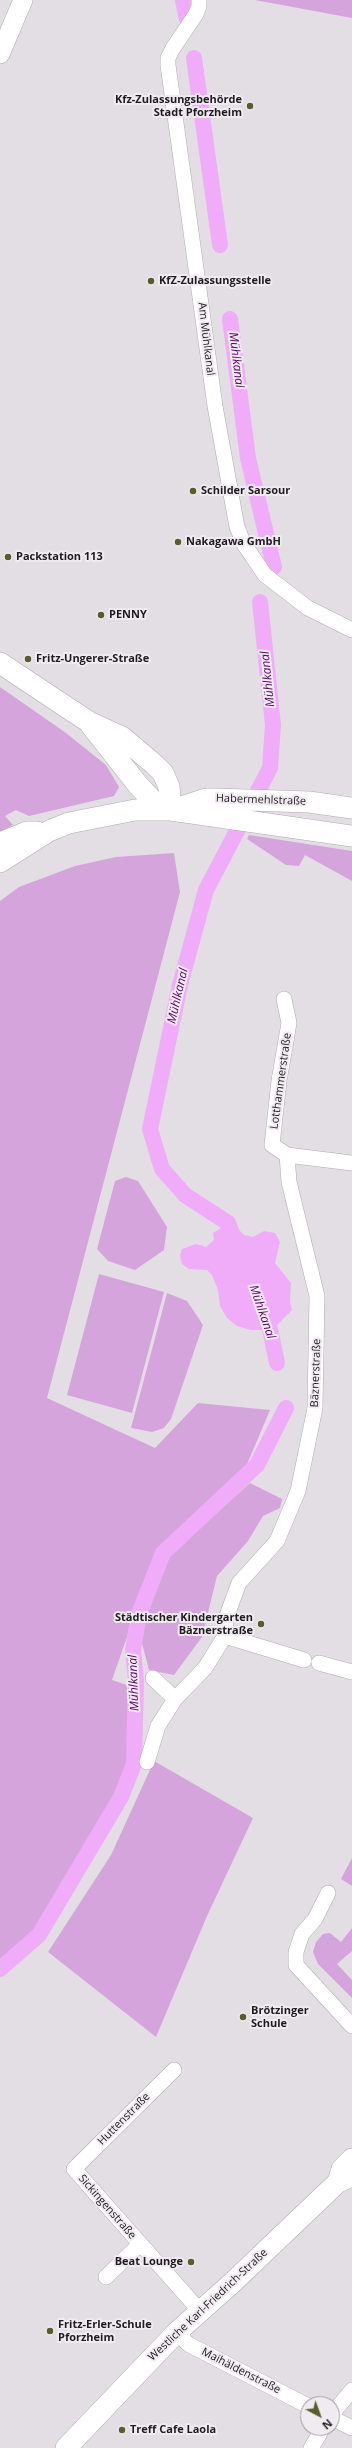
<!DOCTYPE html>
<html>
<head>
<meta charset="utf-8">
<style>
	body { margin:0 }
	#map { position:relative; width:352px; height:2448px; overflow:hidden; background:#e3dee4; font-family:"Open Sans",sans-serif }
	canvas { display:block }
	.north { position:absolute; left:300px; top:2396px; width:40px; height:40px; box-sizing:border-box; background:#f0ebf1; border:1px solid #9c989d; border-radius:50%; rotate:139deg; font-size:11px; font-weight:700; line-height:16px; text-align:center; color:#1e1c1e }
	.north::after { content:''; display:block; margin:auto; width:14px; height:18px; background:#595d2b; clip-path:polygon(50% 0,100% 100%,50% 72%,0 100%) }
</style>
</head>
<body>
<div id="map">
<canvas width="352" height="2448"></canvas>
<div class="north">N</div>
</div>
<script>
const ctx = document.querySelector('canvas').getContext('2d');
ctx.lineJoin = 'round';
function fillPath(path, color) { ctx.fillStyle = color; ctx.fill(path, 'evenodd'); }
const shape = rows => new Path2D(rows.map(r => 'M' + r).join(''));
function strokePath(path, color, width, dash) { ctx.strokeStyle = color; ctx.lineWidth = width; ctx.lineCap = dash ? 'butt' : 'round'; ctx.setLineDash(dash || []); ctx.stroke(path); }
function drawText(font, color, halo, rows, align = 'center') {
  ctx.font = font + ' "Open Sans",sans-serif'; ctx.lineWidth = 4; ctx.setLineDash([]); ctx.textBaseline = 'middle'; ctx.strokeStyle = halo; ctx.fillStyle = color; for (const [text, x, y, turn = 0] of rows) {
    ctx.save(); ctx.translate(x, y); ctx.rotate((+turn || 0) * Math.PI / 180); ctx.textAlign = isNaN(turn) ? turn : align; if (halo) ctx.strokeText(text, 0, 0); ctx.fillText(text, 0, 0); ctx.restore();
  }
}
fillPath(shape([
	[255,0,352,0,352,18],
	[0,687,66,733,106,765,119,787,114,796,29,816,16,810,5,816,13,825,0,832],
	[249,835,352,851,352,881,305,855,299,866,286,865,247,839],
	[174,853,180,892,47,1398,155,1448,198,1403,270,1410,245,1469,158,1548,112,1680,127,1685,130,1766,37,1932,0,1964,0,901,19,887,75,866,116,857],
	[126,1177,138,1181,167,1227,164,1250,135,1270,108,1261,97,1249,115,1181],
	[99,1274,164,1292,132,1413,67,1395],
	[167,1293,187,1301,203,1325,171,1419,164,1428,152,1432,131,1428],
	[250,1483,282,1499,280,1508,263,1516,248,1541,217,1576,202,1637,174,1675,149,1670,140,1636,168,1556],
	[154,1761,253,1818,207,1916,156,2037,48,1952,111,1855],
	[352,1858,352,1886,341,1879],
	[352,1928,352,1951,337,1964,352,1980,352,1998,318,1964,313,1952,316,1942,323,1934,330,1933,341,1942]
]), '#d6a4dc');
fillPath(shape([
	[233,1221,237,1228,244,1235,253,1237,264,1231,275,1233,280,1242,275,1263,291,1283,290,1302,292,1310,275,1327,266,1330,251,1330,237,1326,227,1318,220,1306,218,1290,212,1275,207,1270,189,1269,182,1264,180,1256,182,1249,196,1244,206,1247,214,1240,213,1233]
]), '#f0acf9');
strokePath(shape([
	[183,0,187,19],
	[194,58,220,245],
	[230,319,248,458,274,567],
	[236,1243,228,1223,185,1195,162,1169,150,1129,180,985,206,890,270,768,273,725,260,602],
	[262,1310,270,1329,277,1363],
	[0,1969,39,1935,121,1797,134,1764,136,1680,133,1650,139,1614,163,1553,257,1465,286,1408]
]), '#f0acf9', 16);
const minor = shape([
	[199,0,199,6,196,14,173,48,168,58,168,65,215,406,237,527,244,544,265,575,308,608,352,630],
	[284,999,289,1023,279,1081,272,1145,287,1155],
	[225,1636,304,1660],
	[319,1663,352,1672],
	[153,1678,175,1699],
	[147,1762,158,1726,175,1699,205,1668,225,1636,226,1618,239,1583,277,1541,298,1491,315,1408,317,1296,289,1182,287,1155,352,1163],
	[328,1893,315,1919,302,1934,296,1952,296,1965,352,2026],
	[174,2070,74,2169,200,2311],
	[106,2277,140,2244],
	[177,2332,188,2344,308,2406],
	[332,2414,352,2390],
	[332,2418,352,2428],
	[311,2448,323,2428]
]);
const tertiary = shape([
	[0,54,23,0]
]);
const secondary = shape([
	[0,663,89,722,122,737,155,765,163,773,169,787,171,810],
	[90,724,138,785,152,800,171,810],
	[175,809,206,799,215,799,309,802,352,808],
	[0,843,27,832,37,832],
	[0,862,49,831,69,823,135,810,171,810,352,836],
	[338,2182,342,2169,352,2159],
	[66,2448,177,2332,232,2283,338,2182,352,2176]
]);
strokePath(minor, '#b0aab0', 16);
strokePath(tertiary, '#b0aab0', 20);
strokePath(secondary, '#b0aab0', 22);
strokePath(minor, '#fff', 15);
strokePath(tertiary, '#fff', 19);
strokePath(secondary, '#fff', 21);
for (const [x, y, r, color] of [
	[250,106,4,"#595d2b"],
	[151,281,4,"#595d2b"],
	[193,491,4,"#595d2b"],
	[178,542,4,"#595d2b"],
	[8,557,4,"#595d2b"],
	[101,615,4,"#595d2b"],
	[28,659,4,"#595d2b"],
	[261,1624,4,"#595d2b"],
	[243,2017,4,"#595d2b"],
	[191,2262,4,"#595d2b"],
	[50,2331,4,"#595d2b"],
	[122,2430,4,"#595d2b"]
]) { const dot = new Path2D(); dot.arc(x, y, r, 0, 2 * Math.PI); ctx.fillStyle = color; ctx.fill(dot); strokePath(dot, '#f0ebf1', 1.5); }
drawText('bold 11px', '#1e1c1e', '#f0ebf1', [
	["Kfz-Zulassungsbehörde",242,100,"right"],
	["Stadt Pforzheim",242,113,"right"],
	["KfZ-Zulassungsstelle",159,281],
	["Schilder Sarsour",201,491],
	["Nakagawa GmbH",186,542],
	["Packstation 113",16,557],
	["PENNY",109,615],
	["Fritz-Ungerer-Straße",36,659],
	["Städtischer Kindergarten",253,1618,"right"],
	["Bäznerstraße",253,1631,"right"],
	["Brötzinger",251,2011],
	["Schule",251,2024],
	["Beat Lounge",183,2262,"right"],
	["Fritz-Erler-Schule",58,2325],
	["Pforzheim",58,2338],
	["Treff Cafe Laola",130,2430]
], 'left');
drawText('11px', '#1e1c1e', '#f0ebf1', [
	["Am Mühlkanal",206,339,83],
	["Habermehlstraße",261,800,2],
	["Lotthammerstraße",281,1081,-82],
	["Bäznerstraße",316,1373,-88],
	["Huttenstraße",124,2119,-45],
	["Sickingenstraße",107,2207,49],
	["Westliche Karl-Friedrich-Straße",208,2305,-43],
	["Maihäldenstraße",241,2371,27]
]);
drawText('italic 12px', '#590064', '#f0ebf1', [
	["Mühlkanal",236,360,83],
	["Mühlkanal",268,679,-96],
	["Mühlkanal",178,996,-77],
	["Mühlkanal",262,1312,71],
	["Mühlkanal",134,1683,-92]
]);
</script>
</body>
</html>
